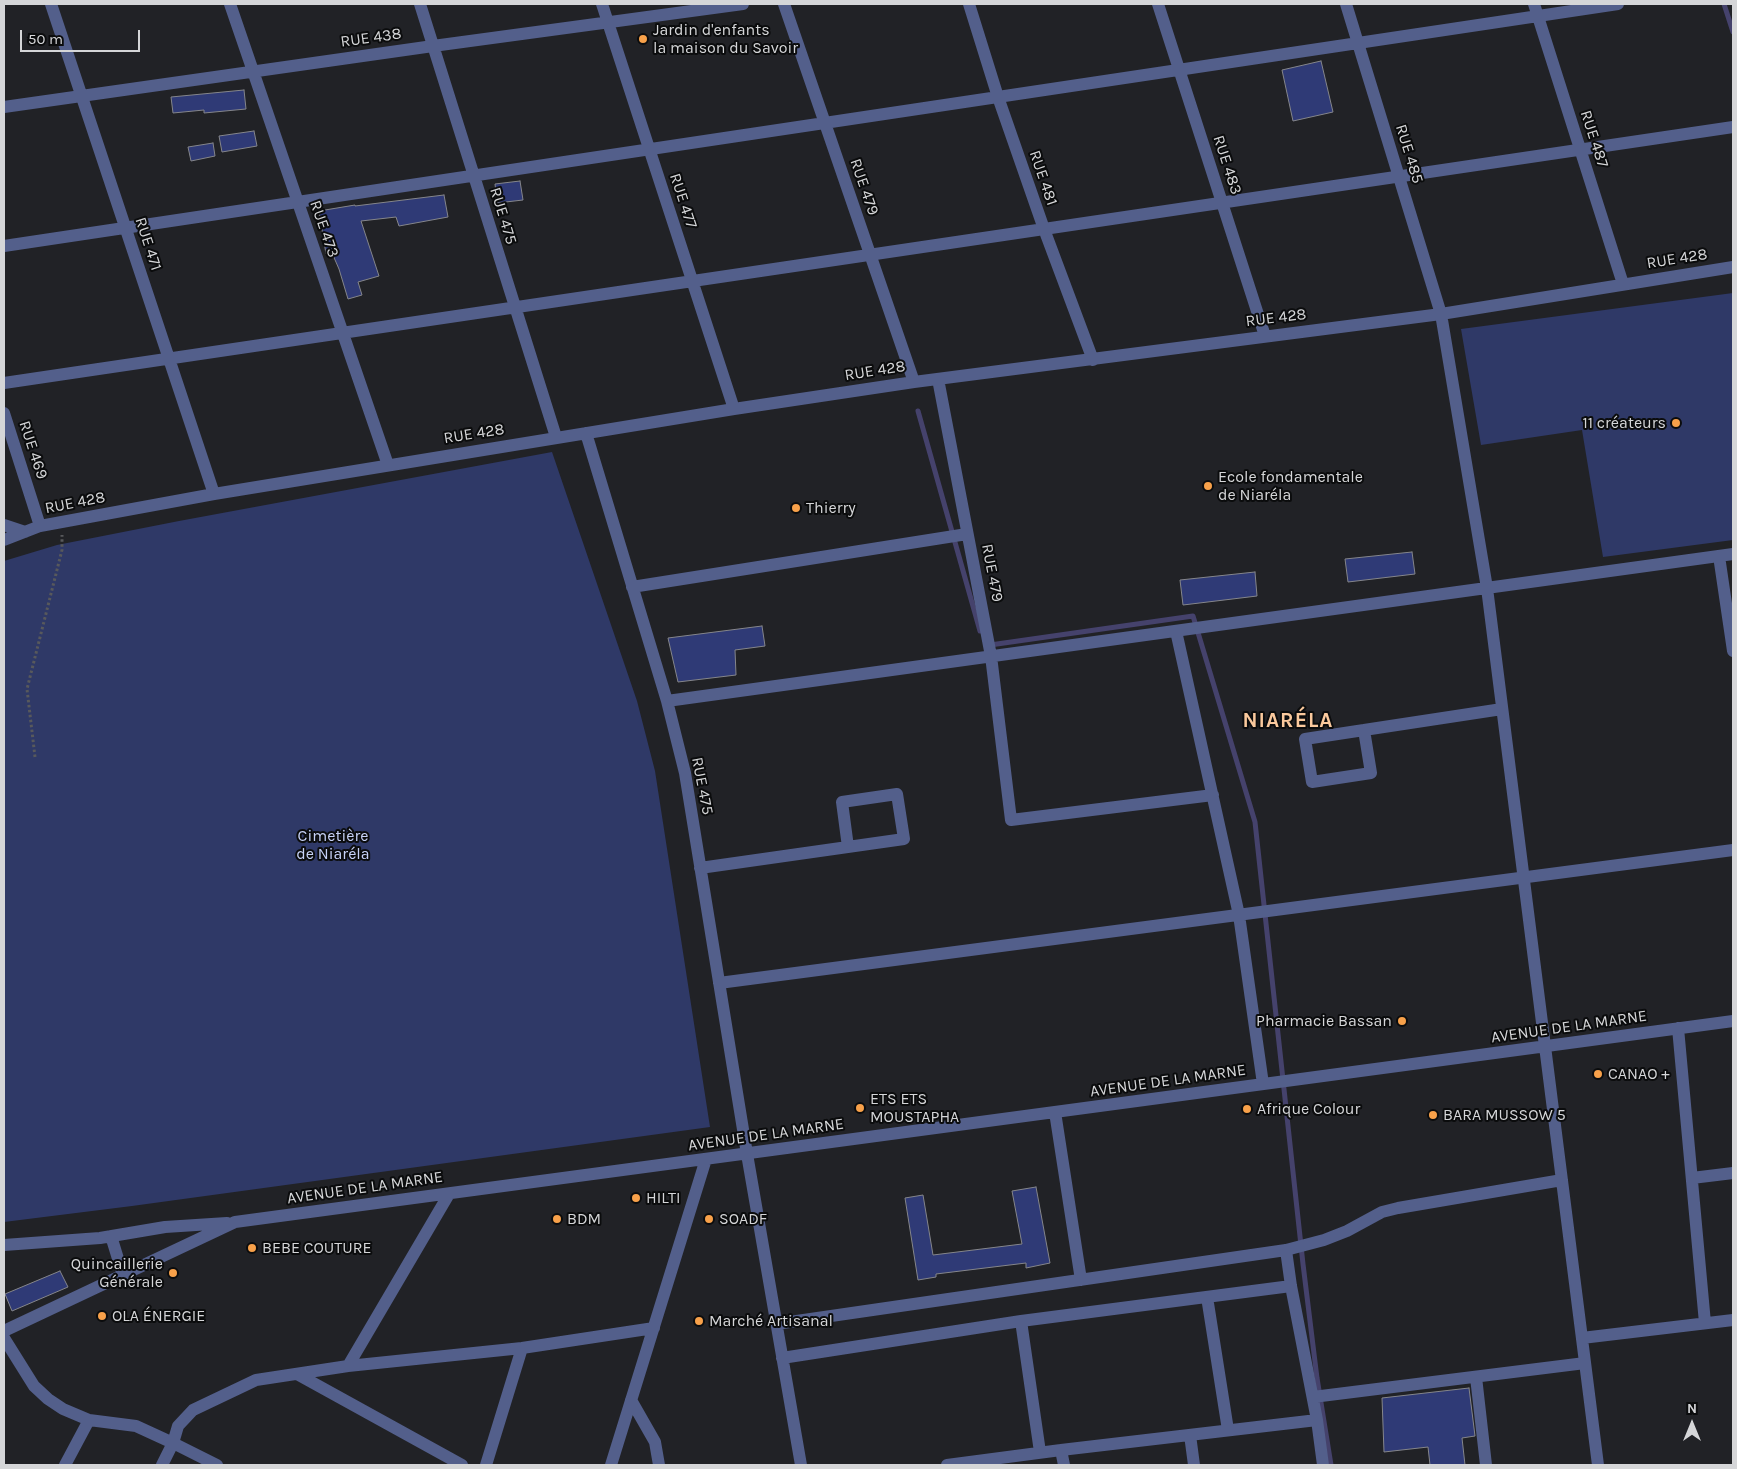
<!DOCTYPE html>
<html>
<head>
<meta charset="utf-8">
<style>
	body { margin:0 }
	#map { position:relative; width:1737px; height:1469px; overflow:hidden; background:#212226; font-family:Karla,sans-serif }
	canvas { display:block }
	.frame { position:absolute; inset:0; border:5px solid #d5d6d8; pointer-events:none }
	.north { position:absolute; left:1667px; top:1399px; width:50px; height:50px; -webkit-text-stroke:4px #0b0c0d; paint-order:stroke; rotate:0deg; font-size:14px; font-weight:700; line-height:20px; text-align:center; color:#d5d6d8 }
	.north::after { content:''; display:block; margin:auto; width:18px; height:22px; background:#d5d6d8; clip-path:polygon(50% 0,100% 100%,50% 72%,0 100%) }
	.scale { position:absolute; left:20px; top:30px; width:120px; height:22px; box-sizing:border-box; border:2px solid #d5d6d8; border-top:0; padding-left:6px; font-size:15px; line-height:18px; white-space:nowrap; color:#d5d6d8; -webkit-text-stroke:4px #0b0c0d; paint-order:stroke }
</style>
</head>
<body>
<div id="map">
<canvas width="1737" height="1469"></canvas>
<div class="frame"></div>
<div class="north">N</div>
<div class="scale">50 m</div>
</div>
<script>
const ctx = document.querySelector('canvas').getContext('2d');
ctx.lineJoin = 'round';
function fillPath(path, color) { ctx.fillStyle = color; ctx.fill(path, 'evenodd'); }
const shape = rows => new Path2D(rows.map(r => 'M' + r).join(''));
function strokePath(path, color, width, dash) { ctx.strokeStyle = color; ctx.lineWidth = width; ctx.lineCap = dash ? 'butt' : 'round'; ctx.setLineDash(dash || []); ctx.stroke(path); }
function drawText(font, color, halo, rows, align = 'center') {
  ctx.font = font + ' Karla,sans-serif'; ctx.lineWidth = 4; ctx.setLineDash([]); ctx.textBaseline = 'middle'; ctx.strokeStyle = halo; ctx.fillStyle = color; for (const [text, x, y, turn = 0] of rows) {
    ctx.save(); ctx.translate(x, y); ctx.rotate((+turn || 0) * Math.PI / 180); ctx.textAlign = isNaN(turn) ? turn : align; if (halo) ctx.strokeText(text, 0, 0); ctx.fillText(text, 0, 0); ctx.restore();
  }
}
fillPath(shape([
	[1733,293,1733,540,1603,557,1582,430,1481,445,1461,329],
	[552,452,637,701,655,771,710,1127,132,1206,4,1222,4,561,57,545,179,521]
]), '#2f3967');
strokePath(shape([
	[1724,4,1733,32],
	[918,411,980,631],
	[990,645,1193,616,1255,822,1303,1264,1317,1378,1331,1465]
]), '#45426c', 5);
const building = shape([
	[1321,61,1333,112,1293,121,1282,70,1321,61],
	[244,90,246,109,204,113,204,110,173,113,171,97,244,90],
	[254,131,257,146,222,152,219,136,254,131],
	[213,143,215,156,191,161,188,147,213,143],
	[520,181,523,200,497,203,495,184,520,181],
	[444,195,448,217,399,226,396,217,361,221,379,276,358,282,362,295,348,299,339,269,332,253,326,254,319,211,355,205,355,206,444,195],
	[1412,552,1415,574,1348,582,1345,559,1412,552],
	[1255,572,1257,596,1183,605,1180,580,1255,572],
	[762,626,765,646,735,650,736,675,678,682,668,638,762,626],
	[1036,1187,1050,1263,1026,1268,1026,1263,936,1274,936,1277,918,1280,905,1198,923,1195,933,1255,1022,1244,1012,1191,1036,1187],
	[60,1271,68,1287,12,1311,5,1294,60,1271],
	[1469,1388,1475,1436,1462,1438,1465,1465,1430,1465,1428,1447,1384,1452,1382,1398,1469,1388]
]);
fillPath(building, '#2f3a76');
strokePath(building, '#85868b', 1);
strokePath(shape([
	[35,757,27,689,62,550,62,535]
]), '#58595c', 3, [2.5, 2.5]);
strokePath(shape([
	[51,4,214,494],
	[230,4,388,465],
	[420,4,556,437],
	[602,4,734,409],
	[784,4,914,382],
	[969,4,998,97,1044,229,1093,360],
	[1158,4,1265,336],
	[1346,4,1441,314,1487,588,1598,1465],
	[1534,4,1623,284],
	[4,107,433,46,743,4],
	[4,246,1618,4],
	[938,379,991,656,1011,820,1213,795],
	[4,383,1733,127],
	[4,413,40,526],
	[586,433,667,701,685,773,747,1154,801,1465],
	[4,525,25,532],
	[4,540,40,526,214,494,734,409,914,382,1441,314,1733,267],
	[1719,556,1733,651],
	[632,587,967,534],
	[1176,631,1239,915,1263,1084],
	[667,701,1733,554],
	[1364,730,1371,773,1312,782,1305,739,1364,730,1502,709],
	[700,868,904,839,897,794,842,802,848,847],
	[719,983,1733,850],
	[1678,1028,1705,1323],
	[1055,1112,1081,1280],
	[1692,1178,1733,1173],
	[111,1236,123,1275],
	[4,1245,100,1238,165,1227,227,1223],
	[1286,1250,1291,1286,1317,1420,1323,1465],
	[1207,1297,1228,1430],
	[1021,1321,1040,1452],
	[776,1324,1286,1250,1324,1240,1347,1231,1382,1212,1398,1208,1562,1180],
	[4,1331,235,1222,1733,1021],
	[4,1338,34,1386,48,1399,63,1409,89,1420,136,1426,173,1443,217,1465],
	[1582,1338,1733,1320],
	[782,1358,1021,1321,1291,1286],
	[348,1366,449,1194],
	[297,1374,462,1465],
	[1476,1377,1486,1465],
	[1313,1397,1585,1363],
	[631,1400,655,1442,659,1465],
	[1190,1435,1194,1465],
	[1061,1450,1064,1465],
	[65,1465,89,1420],
	[162,1465,173,1443,178,1426,193,1410,256,1380,348,1366,522,1348,654,1328],
	[486,1465,522,1348],
	[611,1465,706,1159],
	[947,1465,1061,1450,1317,1420]
]), '#535f8b', 12);
for (const [x, y, r, color] of [
	[643,39,5,"#f8a14a"],
	[1676,423,5,"#f8a14a"],
	[1208,486,5,"#f8a14a"],
	[796,508,5,"#f8a14a"],
	[1402,1021,5,"#f8a14a"],
	[1598,1074,5,"#f8a14a"],
	[860,1108,5,"#f8a14a"],
	[1247,1109,5,"#f8a14a"],
	[1433,1115,5,"#f8a14a"],
	[636,1198,5,"#f8a14a"],
	[557,1219,5,"#f8a14a"],
	[709,1219,5,"#f8a14a"],
	[252,1248,5,"#f8a14a"],
	[173,1273,5,"#f8a14a"],
	[102,1316,5,"#f8a14a"],
	[699,1321,5,"#f8a14a"]
]) { const dot = new Path2D(); dot.arc(x, y, r, 0, 2 * Math.PI); ctx.fillStyle = color; ctx.fill(dot); strokePath(dot, '#0b0c0d', 2); }
drawText('16px', '#d5d6d8', '#0b0c0d', [
	["Jardin d'enfants",653,30],
	["la maison du Savoir",653,48],
	["11 créateurs",1666,423,"right"],
	["Ecole fondamentale",1218,477],
	["de Niaréla",1218,495],
	["Thierry",806,508],
	["Pharmacie Bassan",1392,1021,"right"],
	["CANAO +",1608,1074],
	["ETS ETS",870,1099],
	["MOUSTAPHA",870,1117],
	["Afrique Colour",1257,1109],
	["BARA MUSSOW 5",1443,1115],
	["HILTI",646,1198],
	["BDM",567,1219],
	["SOADF",719,1219],
	["BEBE COUTURE",262,1248],
	["Quincaillerie",163,1264,"right"],
	["Générale",163,1282,"right"],
	["OLA ÉNERGIE",112,1316],
	["Marché Artisanal",709,1321]
], 'left');
drawText('16px', '#d5d6d8', '#0b0c0d', [
	["RUE 438",371,38,-8],
	["RUE 487",1594,139,72],
	["RUE 485",1409,154,73],
	["RUE 483",1227,165,72],
	["RUE 481",1043,178,71],
	["RUE 479",864,187,71],
	["RUE 477",683,201,72],
	["RUE 475",503,216,73],
	["RUE 473",324,229,71],
	["RUE 471",148,244,72],
	["RUE 428",1677,259,-9],
	["RUE 428",1276,318,-7],
	["RUE 428",875,371,-9],
	["RUE 428",474,434,-9],
	["RUE 469",33,450,72],
	["RUE 428",75,503,-11],
	["RUE 479",992,573,79],
	["RUE 475",702,786,79],
	["AVENUE DE LA MARNE",1569,1027,-8],
	["AVENUE DE LA MARNE",1168,1081,-8],
	["AVENUE DE LA MARNE",766,1135,-8],
	["AVENUE DE LA MARNE",365,1188,-8]
]);
drawText('16px', '#c7d2f7', '#0b0c0d', [
	["Cimetière",333,836],
	["de Niaréla",333,854]
]);
ctx.letterSpacing = '1px';
drawText('bold 21px', '#fac99d', '#0b0c0d', [
	["NIARÉLA",1288,721]
]);
ctx.letterSpacing = '0px';
</script>
</body>
</html>
